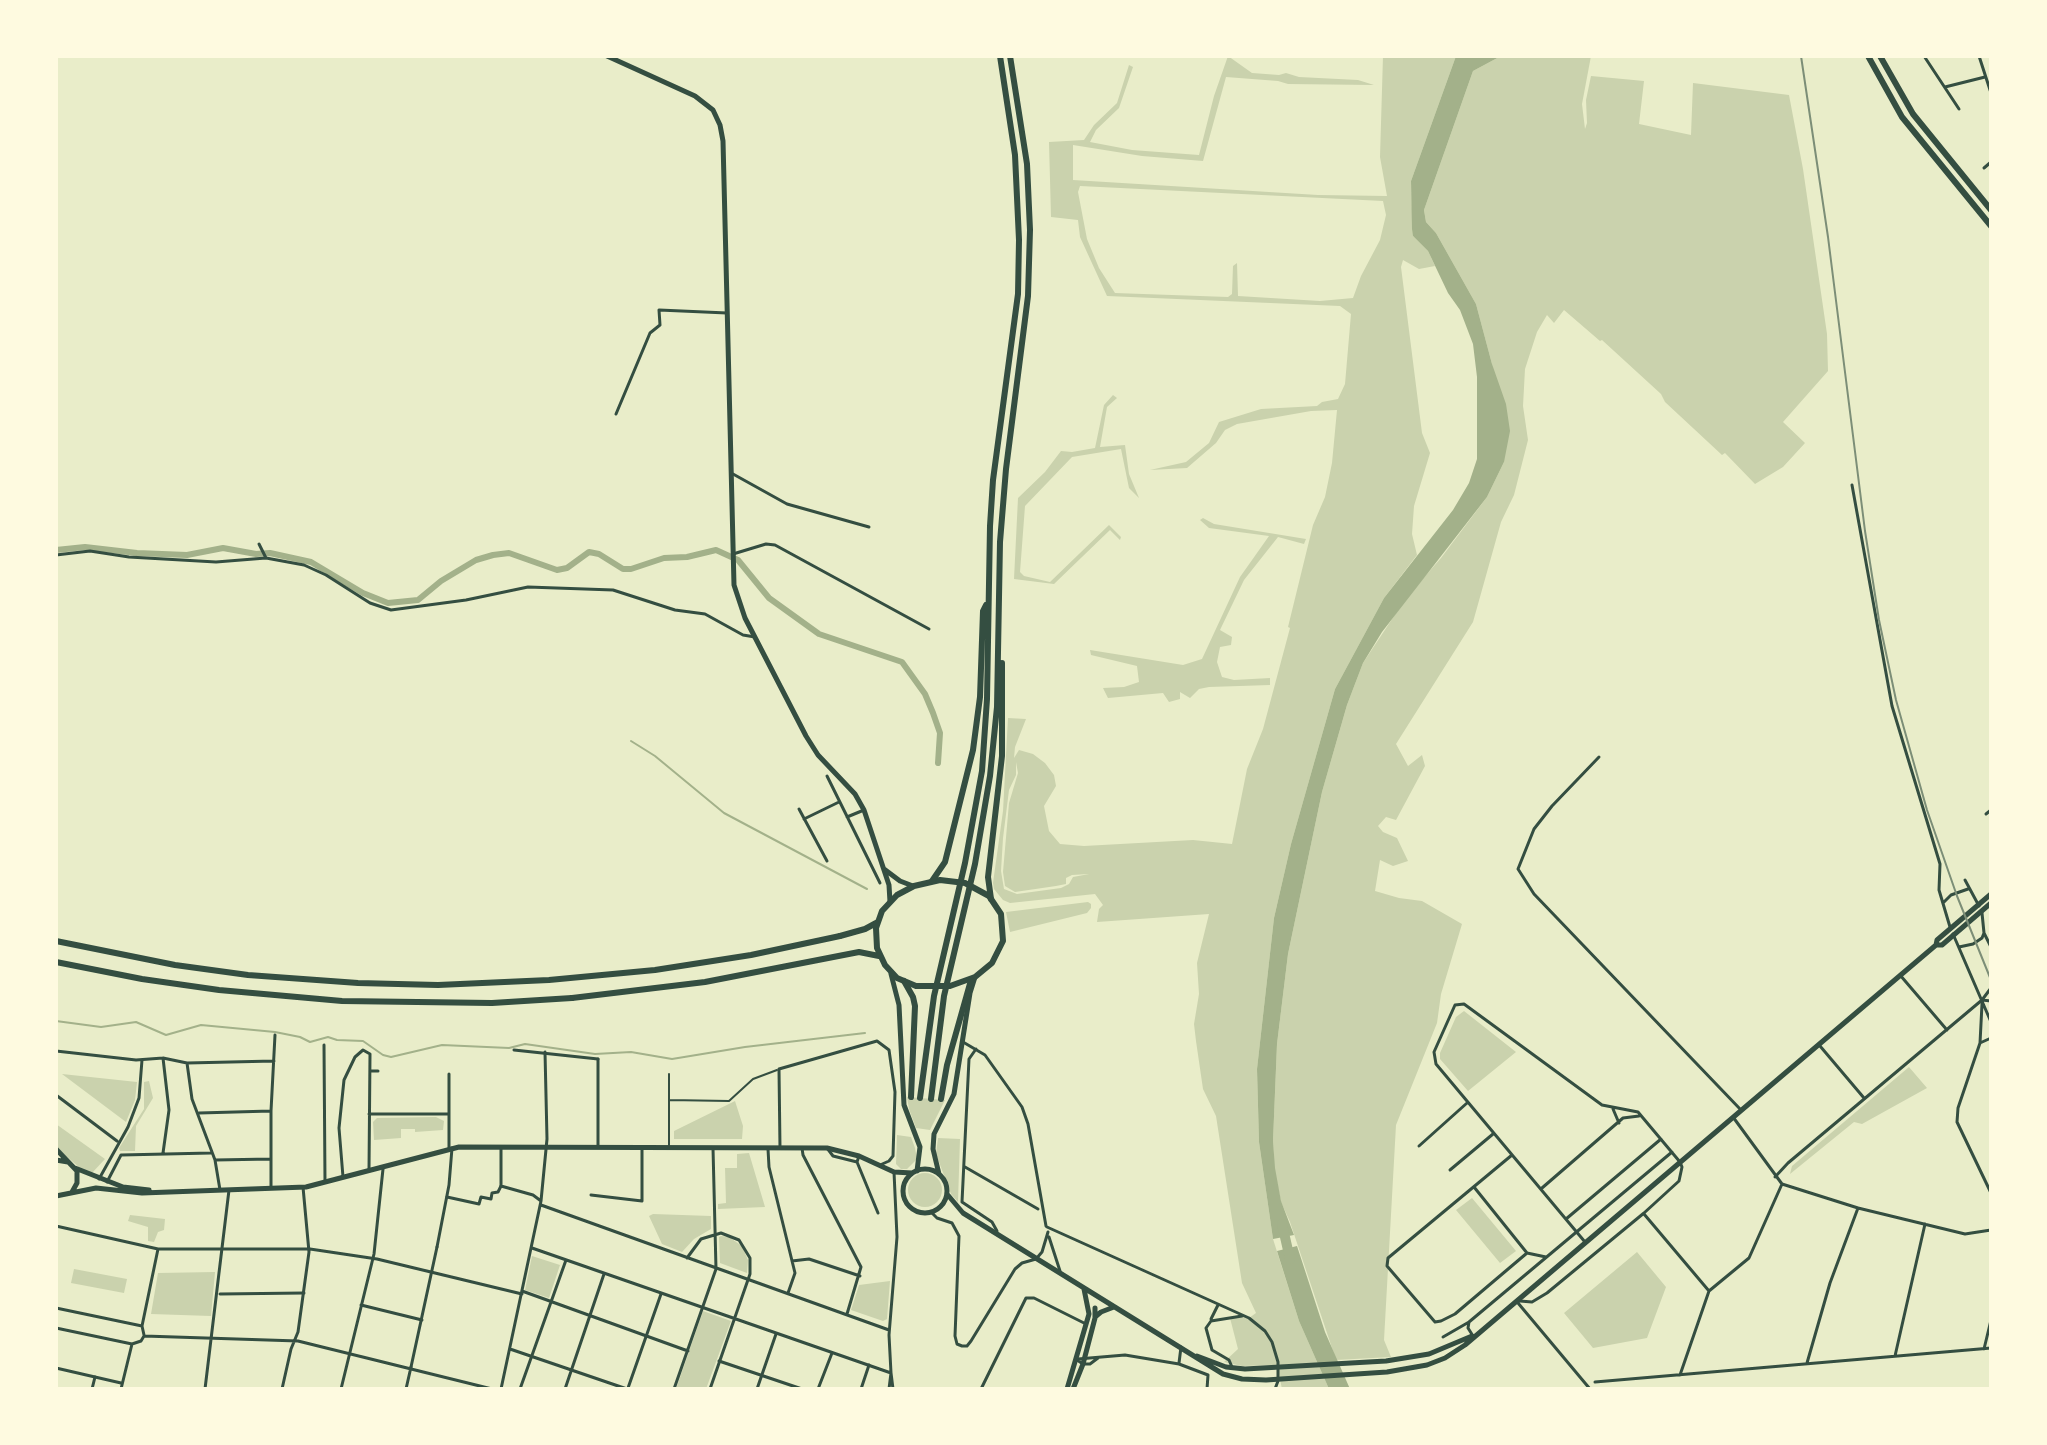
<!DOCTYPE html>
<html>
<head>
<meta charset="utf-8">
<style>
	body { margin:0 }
	#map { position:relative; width:2047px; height:1445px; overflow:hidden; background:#e9edc9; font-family:"Sofia Sans Condensed",sans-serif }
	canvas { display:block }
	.frame { position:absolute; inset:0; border:58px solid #fefae0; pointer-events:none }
</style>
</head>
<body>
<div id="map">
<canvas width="2047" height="1445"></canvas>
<div class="frame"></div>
</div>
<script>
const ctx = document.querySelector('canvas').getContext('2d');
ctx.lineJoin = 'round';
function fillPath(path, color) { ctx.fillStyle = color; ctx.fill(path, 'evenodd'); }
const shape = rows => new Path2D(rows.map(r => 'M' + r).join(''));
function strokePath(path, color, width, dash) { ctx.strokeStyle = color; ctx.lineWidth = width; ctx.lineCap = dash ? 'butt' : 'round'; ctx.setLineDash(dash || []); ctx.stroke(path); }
fillPath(shape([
	[1228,56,1252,73,1279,75,1286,73,1299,77,1358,80,1374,85,1288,84,1278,81,1226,77,1203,161,1142,156,1073,145,1073,180,1318,195,1387,196,1380,157,1383,56,1456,56,1411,181,1413,236,1428,251,1435,266,1419,269,1403,260,1401,267,1422,433,1430,453,1414,506,1412,534,1417,555,1384,598,1335,689,1291,844,1274,918,1257,1069,1259,1142,1273,1239,1299,1321,1329,1389,1282,1389,1277,1365,1242,1366,1224,1362,1238,1349,1230,1318,1242,1316,1249,1318,1256,1313,1242,1283,1216,1116,1203,1089,1196,1041,1194,1024,1199,994,1197,963,1209,914,1097,922,1099,909,1103,905,1095,894,1010,903,1003,900,994,889,993,883,1003,811,1008,718,1026,719,1015,747,1014,758,1019,750,1033,754,1045,763,1054,775,1056,786,1044,806,1049,831,1060,844,1084,846,1193,840,1232,844,1247,769,1263,729,1290,628,1288,627,1313,525,1325,497,1332,463,1337,410,1311,411,1237,424,1225,430,1216,443,1187,468,1150,470,1186,462,1209,443,1219,422,1261,409,1317,406,1322,402,1338,399,1345,384,1351,314,1340,306,1107,296,1080,237,1078,220,1051,217,1049,142,1084,140,1094,125,1117,103,1129,65,1133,67,1119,108,1096,130,1090,142,1132,150,1199,155,1214,96],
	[1080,186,1383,201,1386,215,1380,240,1361,276,1353,298,1320,301,1238,296,1237,263,1233,266,1232,294,1228,297,1115,293,1099,268,1087,239,1078,192],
	[1016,762,1018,773,1009,803,1003,872,1005,886,1015,892,1056,886,1066,884,1066,878,1072,875,1089,874,1073,877,1069,884,1061,888,1017,894,1004,889,1001,871,1003,838,1009,790,1016,775],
	[1501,56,1591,56,1582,104,1585,129,1587,123,1586,100,1591,76,1644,81,1639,124,1691,135,1693,83,1789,95,1803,169,1827,334,1828,371,1783,422,1805,443,1783,467,1755,484,1725,453,1722,455,1665,402,1661,394,1602,340,1600,341,1564,310,1554,323,1547,315,1537,332,1525,369,1523,406,1528,440,1514,495,1501,522,1473,622,1396,744,1408,766,1422,755,1425,766,1396,820,1386,817,1378,826,1383,832,1397,838,1408,861,1393,866,1380,860,1375,891,1399,898,1422,901,1462,924,1441,994,1437,1023,1396,1125,1384,1340,1391,1357,1336,1360,1290,1222,1281,1202,1274,1168,1273,1141,1277,1044,1288,954,1322,792,1347,705,1363,663,1406,598,1441,558,1487,497,1504,462,1492,364,1476,304,1436,233,1426,222,1424,210,1473,71],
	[1113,395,1117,398,1107,407,1100,447,1125,445,1129,474,1139,498,1129,488,1121,449,1072,457,1025,506,1020,572,1024,576,1050,582,1109,525,1121,537,1120,540,1110,530,1054,584,1014,579,1018,498,1045,472,1061,451,1072,452,1095,448,1104,405],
	[1203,518,1214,524,1306,539,1304,544,1278,537,1244,580,1220,630,1232,637,1231,645,1220,647,1217,662,1222,677,1234,680,1270,678,1270,685,1209,687,1199,689,1190,698,1180,692,1180,699,1169,702,1163,693,1108,698,1103,688,1124,687,1139,682,1137,666,1091,655,1090,650,1183,665,1202,659,1240,577,1269,536,1209,528,1200,520],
	[1088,902,1091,904,1091,908,1087,913,1010,932,1006,912],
	[1464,1011,1516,1052,1468,1091,1440,1059,1440,1053,1456,1017],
	[1909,1067,1927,1088,1862,1124,1854,1122,1790,1174,1792,1166],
	[62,1074,137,1082,135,1100,126,1122],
	[149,1081,153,1098,136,1126,135,1151,120,1151,119,1148,144,1109,144,1082],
	[907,1097,945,1100,930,1130,916,1128,909,1109],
	[735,1101,743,1126,742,1139,674,1139,674,1131],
	[436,1117,444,1121,443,1130,415,1132,415,1129,401,1129,401,1138,374,1140,373,1122,377,1118],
	[56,1124,105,1159,92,1173,81,1169,56,1147],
	[897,1135,911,1137,915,1148,917,1159,907,1169,901,1169,896,1164],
	[938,1138,960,1139,958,1202,951,1194,936,1154],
	[749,1153,765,1207,718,1209,718,1204,726,1203,725,1168,737,1168,737,1154],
	'908 1190a17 17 0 1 1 34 0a17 17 0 1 1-34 0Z',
	[1472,1198,1516,1251,1500,1263,1456,1210],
	[653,1214,711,1216,711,1229,694,1239,682,1252,662,1244,649,1216],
	[130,1215,165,1219,164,1230,158,1232,154,1242,148,1241,148,1227,128,1221],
	[721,1236,729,1237,742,1246,748,1260,747,1273,720,1263,719,1237],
	[1637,1252,1666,1287,1647,1338,1593,1348,1564,1313],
	[532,1256,560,1265,549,1298,525,1290],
	[74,1269,127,1279,124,1293,71,1283],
	[215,1272,211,1316,151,1314,158,1273],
	[890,1281,887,1319,883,1321,851,1310,859,1285],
	[703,1311,731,1321,706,1389,676,1389]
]), '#cad2ad');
fillPath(shape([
	[1456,56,1501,56,1473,71,1424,210,1426,222,1436,233,1476,304,1492,364,1506,404,1510,431,1504,462,1487,497,1382,632,1363,663,1347,705,1322,792,1288,954,1277,1044,1273,1141,1275,1168,1281,1201,1294,1235,1273,1239,1259,1142,1257,1069,1274,918,1291,844,1335,689,1384,598,1453,510,1469,483,1477,459,1477,377,1473,344,1460,310,1448,293,1428,251,1413,236,1412,229,1411,181],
	[1297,1246,1325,1332,1350,1389,1329,1389,1299,1321,1277,1251]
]), '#a3b18a');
strokePath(shape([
	[631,741,655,756,724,813,867,889],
	[56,1021,101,1027,136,1022,166,1035,201,1025,275,1032,300,1037,310,1042,328,1037,337,1040,363,1041,383,1055,391,1057,442,1045,509,1048,525,1044,595,1054,631,1052,672,1059,745,1047,865,1033]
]), '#a3b18a', 2);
strokePath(shape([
	[56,550,85,547,137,553,187,555,223,548,256,554,270,553,311,562,363,593,388,603,418,600,441,581,476,560,493,555,509,553,557,570,567,568,589,552,599,554,623,569,631,569,664,558,687,557,716,550,738,560,769,598,819,634,902,662,925,694,933,713,940,733,938,763]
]), '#a3b18a', 6);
strokePath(shape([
	[1282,1224,1290,1259]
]), '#a3b18a', 10);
strokePath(shape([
	[669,1074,669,1146],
	[669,1100,729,1101,753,1079,777,1070]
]), '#344e41', 2);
strokePath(shape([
	[514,1050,598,1059],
	[965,1167,1038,1209],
	[447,1197,479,1204,481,1197,491,1199,492,1193,498,1192,501,1186],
	[220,1294,304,1293],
	[719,1361,802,1389],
	[411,1367,437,1247],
	[628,1388,661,1294],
	[92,1389,95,1377],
	[757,1389,776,1334],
	[818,1389,832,1353],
	[861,1389,869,1365]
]), '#344e41', 3);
strokePath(shape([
	[1924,56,1959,109],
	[1979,56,1991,93],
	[1945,87,1985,77],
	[1984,168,1991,162],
	[616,414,650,333,660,325,659,310,727,313],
	[733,474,787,504,869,527],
	[1852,485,1892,706,1940,864,1939,890,1950,927],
	[259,544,266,558],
	[733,554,766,544,775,545,929,629],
	[56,555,90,551,129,557,216,562,266,558,304,565,326,575,370,603,391,610,466,600,528,587,613,590,675,610,705,614,743,635,755,637],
	[1599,757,1552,806,1534,829,1518,869,1534,894,1741,1110],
	[827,776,880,883],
	[799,809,827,861],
	[1986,814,1991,810],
	[847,817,864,810],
	[804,819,839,802],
	[1965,880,1979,906],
	[1944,902,1951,895,1968,889],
	[1982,913,1984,933,1991,947],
	[1953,934,1991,1022],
	[1959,947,1973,944,1982,938,1984,933],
	[1900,975,1947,1030],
	[1982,1000,1991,1001],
	[1982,1004,1980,1043,1958,1108,1957,1122,1991,1193],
	[963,1042,985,1055,1022,1107,1028,1124,1046,1226],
	[1980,1043,1991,1038],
	[324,1045,325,1182],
	[1820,1046,1864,1098],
	[976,1049,969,1059,962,1202,992,1222,997,1231],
	[56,1051,136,1060,163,1058,187,1063,274,1061],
	[163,1058,169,1110,163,1153],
	[598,1059,598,1147],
	[187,1063,192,1099,215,1160,220,1190],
	[370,1071,378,1071],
	[449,1074,449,1148],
	[56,1095,117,1141],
	[1613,1109,1619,1123],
	[199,1113,271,1111],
	[369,1114,449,1114],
	[1733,1117,1782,1184],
	[1419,1146,1467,1103],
	[501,1147,501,1186,533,1195,541,1201],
	[780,1148,779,1069,877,1041,889,1050,895,1092,893,1156,889,1161,880,1165],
	[802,1148,803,1155,861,1267,847,1314],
	[827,1148,833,1156,857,1162],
	[768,1149,769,1167,795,1273,788,1293],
	[1512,1155,1388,1258,1387,1266,1435,1322,1441,1321,1455,1314,1527,1253],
	[859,1156,857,1162,878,1213],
	[215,1160,271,1159],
	[1450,1170,1493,1134],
	[343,1177,339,1128,344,1080,355,1057,363,1050,370,1054,369,1170],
	[1775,1177,1788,1163,1982,1000,1991,988],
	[99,1179,128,1127,139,1098,142,1060],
	[107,1182,121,1155,211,1153],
	[1782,1184,1858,1208,1965,1234,1991,1230],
	[1474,1187,1527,1253,1546,1257],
	[271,1188,271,1111,275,1035],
	[1542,1188,1623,1118,1639,1116],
	[591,1195,642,1201,642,1148],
	[541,1205,889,1330],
	[931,1212,937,1218,952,1223,959,1236,955,1336,957,1344,962,1346,967,1346,971,1341,1015,1269,1022,1263,1036,1259,1042,1252,1048,1232],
	[1644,1214,1709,1291],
	[1566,1219,1661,1139],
	[56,1226,158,1249,310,1249,377,1259,522,1294],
	[1047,1227,1249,1318,1265,1331,1272,1342,1278,1362,1278,1381,1275,1389],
	[1049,1237,1060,1271],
	[437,1247,449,1185,452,1148],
	[532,1248,891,1373,893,1389],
	[687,1258,701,1239,721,1233,739,1240,750,1258,750,1274,710,1389],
	[792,1261,809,1259,860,1276],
	[522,1291,688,1351],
	[1520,1301,1532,1302,1547,1293,1644,1213,1679,1181,1682,1167,1680,1162,1638,1112,1602,1105,1464,1004,1455,1005,1434,1052,1436,1064,1585,1242],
	[1518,1303,1590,1389],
	[361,1305,422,1320],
	[56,1308,142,1326],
	[1211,1319,1218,1305],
	[1469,1322,1468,1328,1473,1336],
	[56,1328,132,1344,141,1341,144,1336,298,1341,492,1389],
	[144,1335,142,1326,158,1249],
	[1443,1337,1469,1322,1672,1152],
	[510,1349,627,1389],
	[1984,1349,1991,1320],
	[1895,1356,1925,1224],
	[1078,1359,1125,1355,1179,1364,1208,1375,1207,1389],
	[1077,1360,1083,1364,1090,1364,1098,1358],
	[1179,1363,1181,1347],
	[1807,1363,1830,1283,1858,1208],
	[1232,1367,1229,1360,1212,1350,1206,1328,1211,1321,1242,1316],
	[56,1368,121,1383],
	[1680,1375,1709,1291,1749,1258,1782,1184],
	[1595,1382,1991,1348],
	[121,1389,132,1344],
	[158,1389,177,1389],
	[205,1389,229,1190],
	[282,1389,291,1349,298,1332,309,1252,303,1187],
	[341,1389,374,1254,383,1169],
	[406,1389,411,1367],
	[501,1389,541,1201,547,1139,545,1052],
	[520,1389,566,1260],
	[565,1389,604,1274],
	[674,1389,716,1269,713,1148],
	[889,1389,891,1373,889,1335,897,1237,894,1172],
	[981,1389,1026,1298,1034,1298,1086,1324]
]), '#344e41', 3);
strokePath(shape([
	[607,56,695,96,713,110,720,125,723,141,734,585,745,618,806,736,818,755,855,794,864,810,889,885,890,902],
	[884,869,900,881,913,886]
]), '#344e41', 5);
strokePath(shape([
	[1936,945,1942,945,1991,903],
	[891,974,899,1005,904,1105,920,1147,917,1171],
	[56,1149,77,1171,77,1183,72,1192],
	[56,1160,68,1162],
	[75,1168,123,1187,149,1190],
	'903 1191a22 22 0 1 1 44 0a22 22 0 1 1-44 0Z',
	[939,1174,933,1149,934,1134,954,1094,970,993,975,977],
	[947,1194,963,1213,1223,1374,1242,1379,1266,1380,1387,1372,1427,1365,1445,1358,1465,1345,1936,945,1937,940,1991,894],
	[56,1196,96,1188,142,1193,306,1187,459,1147,827,1148,859,1156,894,1172,912,1173],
	[1095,1317,1101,1312,1114,1307],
	[1197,1356,1226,1367,1245,1369,1386,1361,1429,1354,1472,1336],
	[1067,1389,1089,1314,1084,1289],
	[1073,1389,1083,1364,1095,1318,1095,1308]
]), '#344e41', 5);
strokePath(shape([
	[1868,56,1902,117,1991,226],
	[1880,56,1913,114,1991,210],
	[940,880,965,883,989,896,1001,914,1003,941,992,963,975,977,950,986,916,986,897,978,885,965,877,948,876,928,882,911,897,895,914,886,940,880],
	[840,936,865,929,878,922],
	[572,998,705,982,859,952,879,956]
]), '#344e41', 6);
strokePath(shape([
	[932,881,945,862,973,750,980,697,983,611,986,605],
	[991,899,988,877,1002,756,1002,663],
	[56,941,175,965,248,975,358,983,438,985,549,980,655,970,751,955,840,936],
	[56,962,142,979,219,990,342,1001,492,1003,572,998],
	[904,981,913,997,915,1006,911,1097],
	[920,1098,934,996,965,863,982,771,987,699,990,526,993,480,1018,294,1019,240,1015,155,1000,56],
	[931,1099,944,996,975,864,990,776,997,707,1000,542,1006,469,1028,296,1030,230,1027,164,1010,56],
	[941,1099,947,1065,971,980]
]), '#344e41', 6);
strokePath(shape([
	[1801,56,1828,237,1865,531,1879,620,1896,700,1927,810,1957,896,1991,980],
	[1990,1362,1991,1362]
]), '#7c8e77', 2);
</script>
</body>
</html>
